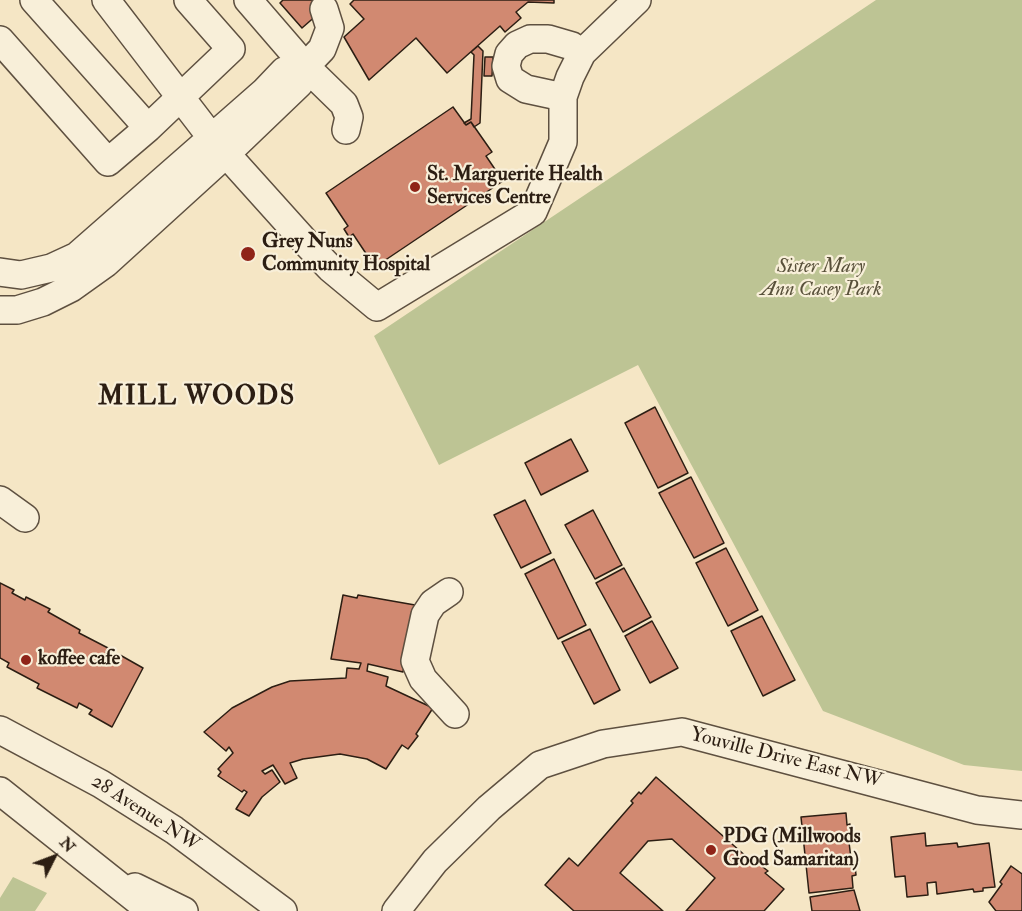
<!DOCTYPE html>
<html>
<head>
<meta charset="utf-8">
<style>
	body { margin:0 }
	#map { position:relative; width:1022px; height:911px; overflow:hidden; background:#f5e6c5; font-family:"IM FELL Double Pica",serif }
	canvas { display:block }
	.north { position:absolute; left:24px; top:827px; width:60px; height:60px; -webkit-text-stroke:4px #f8efd9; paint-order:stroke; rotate:48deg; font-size:16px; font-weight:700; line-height:24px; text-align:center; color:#2c1e13 }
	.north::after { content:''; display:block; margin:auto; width:21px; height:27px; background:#2c1e13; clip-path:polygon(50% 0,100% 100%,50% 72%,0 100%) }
</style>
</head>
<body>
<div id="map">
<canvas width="1022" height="911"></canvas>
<div class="north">N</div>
</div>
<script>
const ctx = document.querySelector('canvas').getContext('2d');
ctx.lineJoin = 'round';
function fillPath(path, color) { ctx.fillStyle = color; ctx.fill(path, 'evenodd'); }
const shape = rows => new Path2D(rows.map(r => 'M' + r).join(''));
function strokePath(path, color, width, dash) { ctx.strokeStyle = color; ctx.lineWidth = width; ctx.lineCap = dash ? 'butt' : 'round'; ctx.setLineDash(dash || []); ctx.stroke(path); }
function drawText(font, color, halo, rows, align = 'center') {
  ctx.font = font + ' "IM FELL Double Pica",serif'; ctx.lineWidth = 4.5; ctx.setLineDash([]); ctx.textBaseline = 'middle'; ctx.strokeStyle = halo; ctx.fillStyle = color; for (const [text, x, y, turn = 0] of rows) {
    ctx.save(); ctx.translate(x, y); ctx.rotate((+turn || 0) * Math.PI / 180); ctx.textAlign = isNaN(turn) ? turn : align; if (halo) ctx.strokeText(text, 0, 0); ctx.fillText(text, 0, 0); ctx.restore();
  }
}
fillPath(shape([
	[876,0,1022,0,1022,771,964,765,823,711,638,365,439,465,374,336],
	[13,877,47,893,35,911,0,911,0,898]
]), '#bdc494');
const building = shape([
	[283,0,334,0,302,28,280,3,283,0],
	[354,0,554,0,554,3,528,2,516,12,521,18,505,32,500,26,447,73,416,38,369,80,344,37,364,19,350,4,354,0],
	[478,46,483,51,480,123,474,127,471,122,466,125,464,123,471,119,474,55,471,52,478,46],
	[485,57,493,57,492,76,484,76,485,57],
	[453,107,466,125,471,122,492,152,486,156,503,181,375,267,353,234,349,237,344,229,348,226,326,193,453,107],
	[655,407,688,473,658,488,625,423,655,407],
	[571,439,588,471,541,495,525,463,571,439],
	[691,477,724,543,694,558,659,493,691,477],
	[525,500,551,553,521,568,494,515,525,500],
	[593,510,622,565,595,579,565,525,593,510],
	[726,548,758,610,728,626,696,563,726,548],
	[554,559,586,625,558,639,525,574,554,559],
	[624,568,651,617,623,632,596,583,624,568],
	[0,583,14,590,12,593,25,600,26,597,50,609,48,612,80,630,79,633,108,648,106,653,118,659,120,655,143,668,112,727,89,714,92,710,79,703,77,708,37,688,39,684,7,667,9,663,0,658,0,583],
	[343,595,357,598,358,595,415,605,412,622,434,626,431,652,407,648,403,672,368,664,367,671,388,677,386,686,433,708,416,734,418,736,408,749,402,745,386,769,367,759,340,754,303,759,290,763,297,778,285,784,273,765,262,771,265,774,272,770,280,782,262,797,249,816,236,809,247,792,244,790,242,792,218,776,221,772,218,769,233,753,229,747,226,751,204,732,232,708,272,687,290,681,346,678,347,668,359,669,361,663,331,659,343,595],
	[762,616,795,680,763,696,731,631,762,616],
	[652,621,678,668,650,683,625,636,652,621],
	[590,629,620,690,594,704,562,642,590,629],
	[656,777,757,866,759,864,768,871,765,873,784,889,764,911,686,911,715,878,672,839,648,841,620,873,663,911,574,911,545,885,569,858,578,866,633,803,631,801,639,792,641,794,656,777],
	[846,813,847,825,850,824,851,834,848,834,852,867,855,866,856,875,852,876,853,888,809,893,801,817,846,813],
	[925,833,926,846,957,843,958,847,989,843,995,887,983,888,983,891,974,892,973,889,937,894,936,882,927,883,928,895,907,897,905,876,895,877,891,837,925,833],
	[1011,866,1022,874,1022,911,996,911,989,902,1002,884,1000,882,1011,866],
	[854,890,860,911,812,911,810,897,854,890]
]);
fillPath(building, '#d18971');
strokePath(building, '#2c1e13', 1.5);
const minor = shape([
	[34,0,148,128,231,49,188,0],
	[106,0,211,137,309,246,330,268,377,307,533,212,563,142,563,97,570,77,582,53,637,0],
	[248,0,305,66,344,104,349,117,346,130],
	[0,40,108,162,148,128],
	[563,97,526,89,510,79,506,66,509,54,517,45,530,39,548,39,572,46,582,53],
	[0,272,21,275,51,268,77,256,264,92,284,71,299,73],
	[0,310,17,310,43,302,71,288,106,263,227,153,299,84,299,73,322,49,330,28,324,9],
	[0,500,25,518],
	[449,592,433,603,425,615,415,661,423,679,455,714],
	[0,730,101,784,174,830,283,911],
	[0,791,151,911],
	[135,887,184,911],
	[396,911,435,861,489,808,540,765,603,744,682,732,977,810,1022,815]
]);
strokePath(minor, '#5e5040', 30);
strokePath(minor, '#f8efd9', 27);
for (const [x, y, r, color] of [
	[415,187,6,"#8f2418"],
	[248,254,8,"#8f2418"],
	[26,660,6,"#8f2418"],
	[711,850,6,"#8f2418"]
]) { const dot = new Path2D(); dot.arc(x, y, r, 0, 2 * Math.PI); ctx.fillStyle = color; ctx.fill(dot); strokePath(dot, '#f8efd9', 2); }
drawText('bold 20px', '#2c1e13', '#f8efd9', [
	["St. Marguerite Health",427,176],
	["Services Centre",427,199],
	["Grey Nuns",262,243],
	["Community Hospital",262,266],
	["koffee cafe",38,660],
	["PDG (Millwoods",723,838],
	["Good Samaritan)",723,861]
], 'left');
drawText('italic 20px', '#58503a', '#f8efd9', [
	["Sister Mary",821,268],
	["Ann Casey Park",821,291]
]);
drawText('20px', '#2c1e13', '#f8efd9', [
	["Youville Drive East NW",786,759,14],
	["28 Avenue NW",145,814,33]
]);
ctx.letterSpacing = '1.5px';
drawText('bold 26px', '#2c1e13', '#f8efd9', [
	["MILL WOODS",197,398]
]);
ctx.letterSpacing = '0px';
</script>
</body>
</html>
